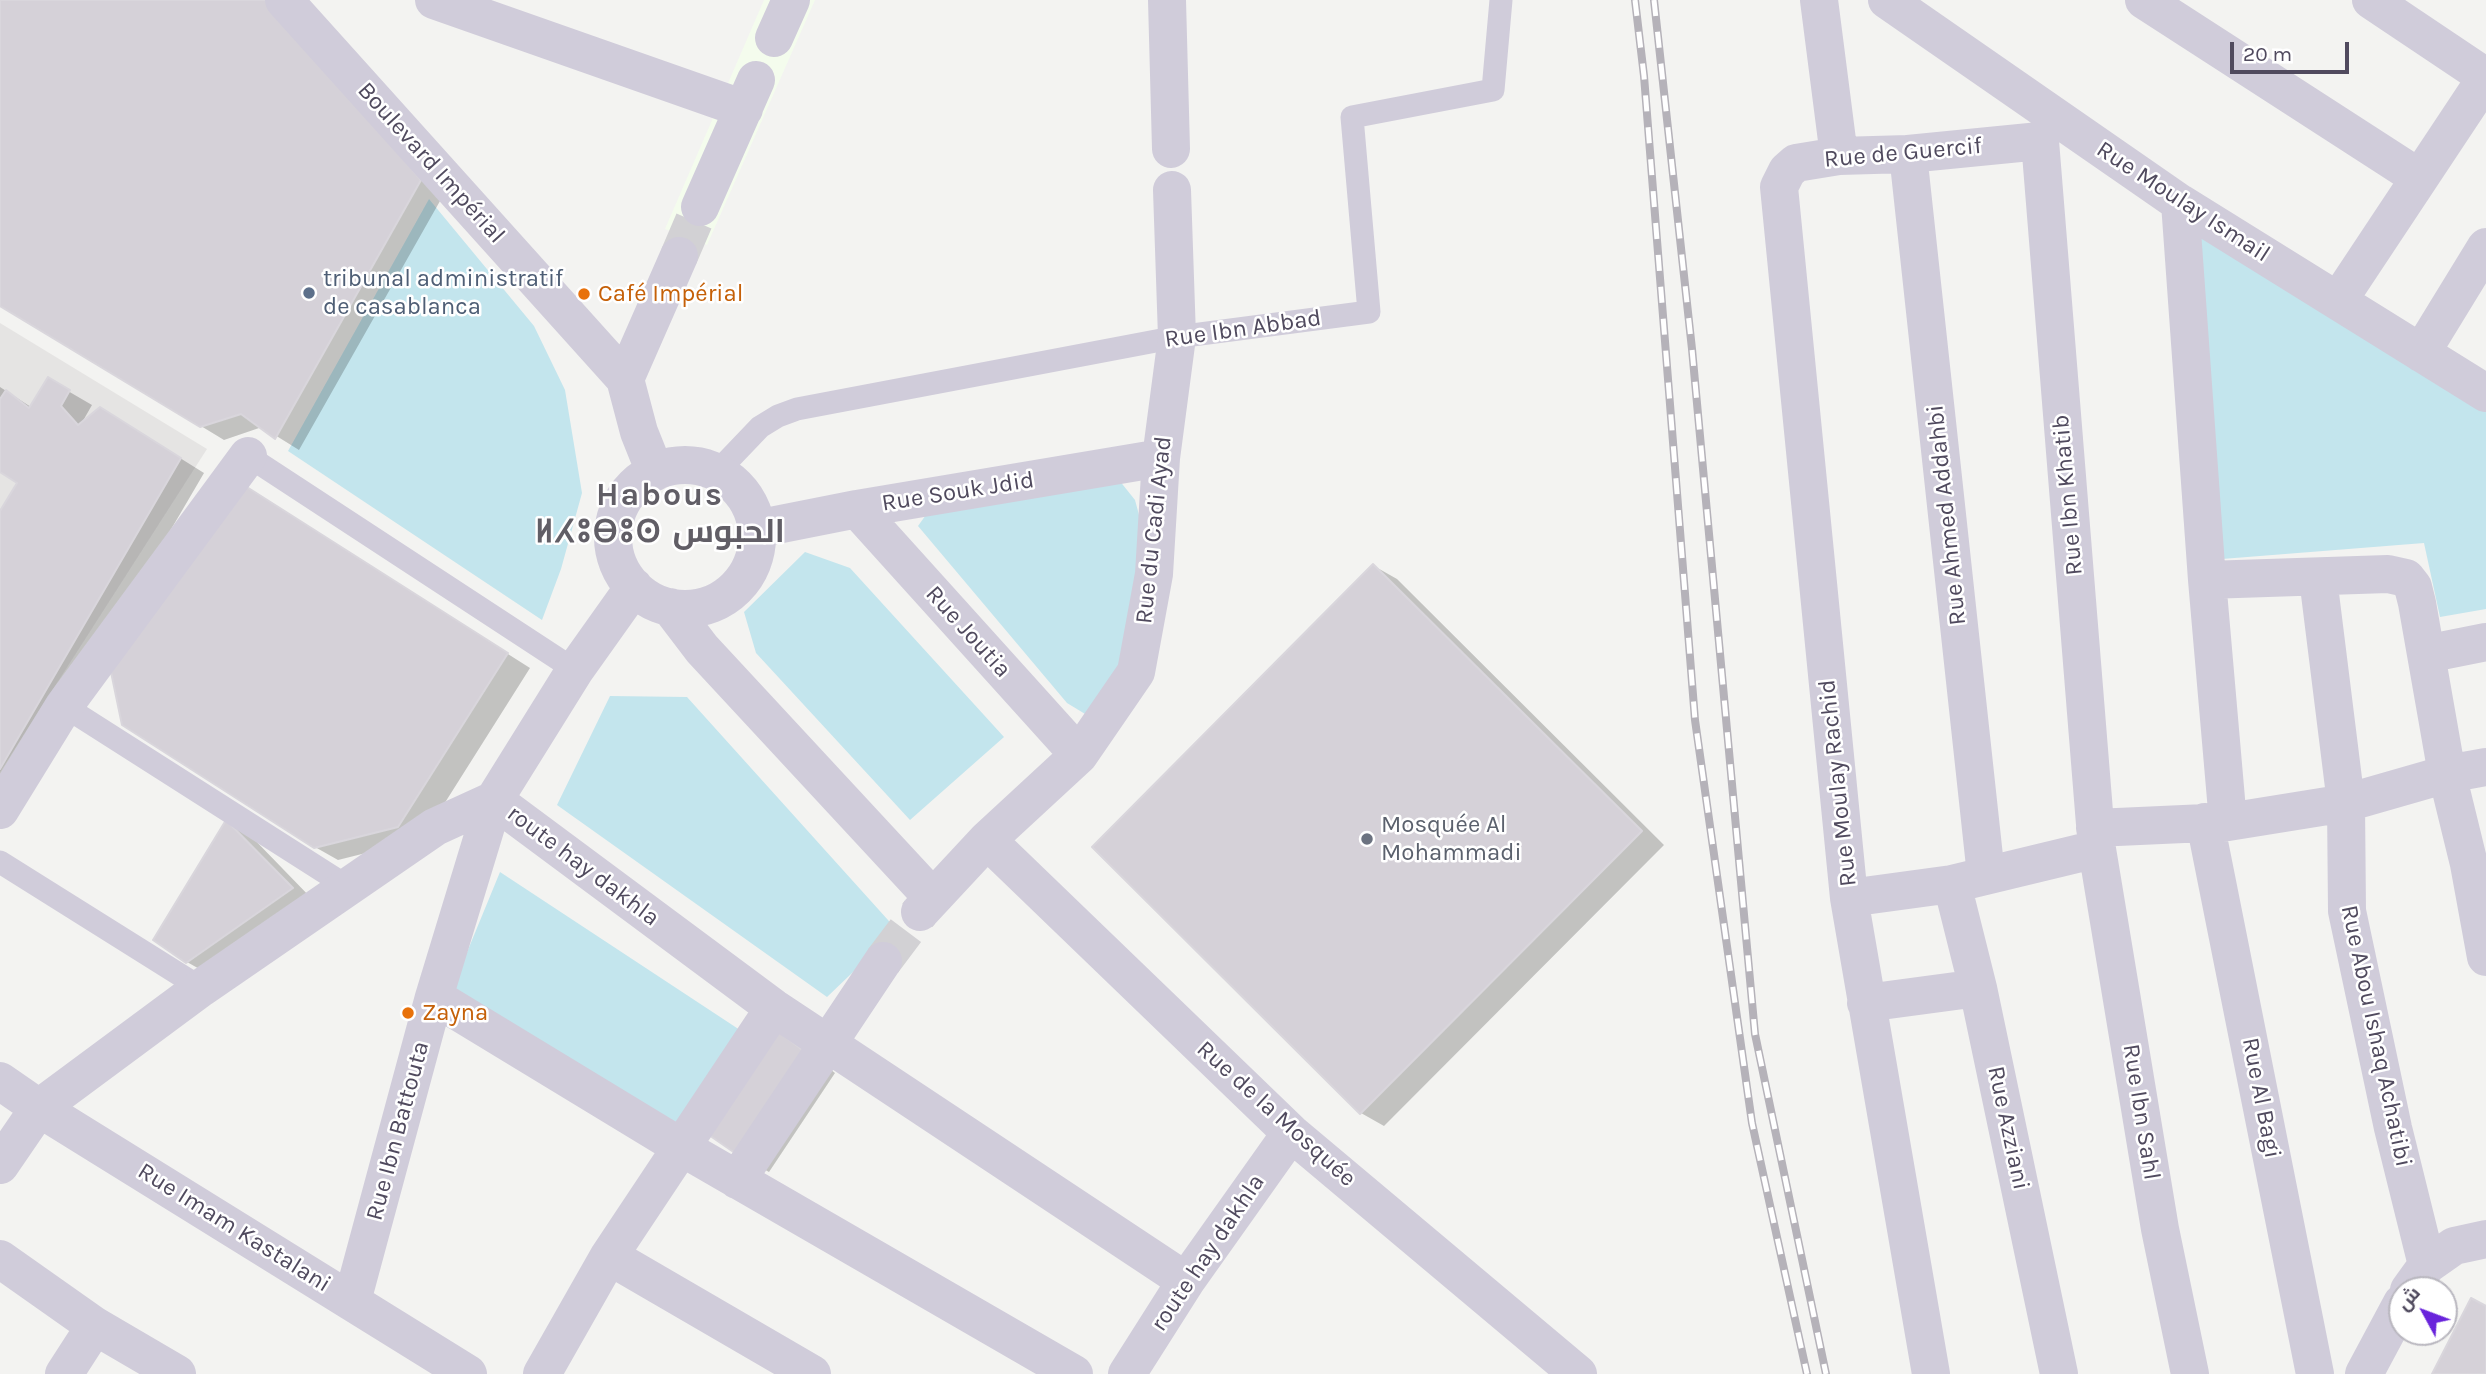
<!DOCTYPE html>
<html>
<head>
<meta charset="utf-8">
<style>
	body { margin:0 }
	#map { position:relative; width:2486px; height:1374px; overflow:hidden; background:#f3f3f1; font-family:Karla,Cairo,sans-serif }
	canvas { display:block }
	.north { position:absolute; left:2388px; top:1276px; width:70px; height:70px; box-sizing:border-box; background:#fff; border:2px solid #b9b7bf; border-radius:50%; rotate:311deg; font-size:19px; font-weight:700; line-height:28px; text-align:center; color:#504a5e }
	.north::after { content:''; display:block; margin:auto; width:24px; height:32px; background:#6924db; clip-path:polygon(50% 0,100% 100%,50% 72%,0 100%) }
	.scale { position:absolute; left:2230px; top:42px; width:119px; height:32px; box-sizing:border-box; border:4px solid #504a5e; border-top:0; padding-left:9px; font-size:21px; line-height:24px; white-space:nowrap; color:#504a5e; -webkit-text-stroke:5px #fff; paint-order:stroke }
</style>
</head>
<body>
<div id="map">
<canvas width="2486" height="1374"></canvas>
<div class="north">ش</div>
<div class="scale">20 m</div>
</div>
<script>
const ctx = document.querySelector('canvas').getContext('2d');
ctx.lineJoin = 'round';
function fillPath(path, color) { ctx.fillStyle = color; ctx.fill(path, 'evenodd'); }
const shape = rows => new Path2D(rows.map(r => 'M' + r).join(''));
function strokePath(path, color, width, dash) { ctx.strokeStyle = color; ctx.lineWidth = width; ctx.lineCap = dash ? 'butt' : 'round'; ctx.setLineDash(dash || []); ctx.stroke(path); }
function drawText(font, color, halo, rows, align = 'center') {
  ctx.font = font + ' Karla,Cairo,"Noto Sans Tifinagh",sans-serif'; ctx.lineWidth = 5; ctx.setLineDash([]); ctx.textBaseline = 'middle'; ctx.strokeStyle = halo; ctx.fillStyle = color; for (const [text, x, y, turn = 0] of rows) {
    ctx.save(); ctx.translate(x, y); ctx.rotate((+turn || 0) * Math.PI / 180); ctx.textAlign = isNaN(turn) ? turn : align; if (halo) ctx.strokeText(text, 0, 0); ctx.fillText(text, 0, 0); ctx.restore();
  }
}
fillPath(shape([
	[764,0,815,0,707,245,665,229]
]), '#f4fced');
fillPath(shape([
	[0,323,207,449,0,772]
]), '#e5e4e3');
fillPath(shape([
	[429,199,534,326,565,390,582,493,561,569,542,620,288,451],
	[2197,233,2486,406,2486,609,2440,617,2424,543,2222,559],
	[1115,475,1135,500,1149,552,1145,627,1095,720,1067,703,918,526,933,505],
	[805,552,850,568,1004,737,910,820,756,653,744,612],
	[610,696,687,697,897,930,827,997,557,805],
	[500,872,746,1034,679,1138,449,996]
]), '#c3e5ed');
fillPath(shape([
	[0,0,282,0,444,194,299,450,262,427,224,440,0,304],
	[49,380,92,405,80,426,124,423,204,473,0,822,0,515,20,482,0,470,0,387,31,407],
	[262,498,530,668,422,839,338,860,315,847],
	[1374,566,1397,579,1664,845,1384,1126,1361,1113,1094,847],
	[227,822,250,835,315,902,210,975,187,962],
	[799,1045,835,1073,769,1172,746,1159]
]), '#0003');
const building = shape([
	[0,0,272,0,421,180,275,439,241,414,200,427,0,306,0,0],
	[48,377,70,390,61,406,78,425,100,407,181,458,0,769,0,511,17,483,0,472,0,399,6,390,29,408,48,377],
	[239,482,508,653,398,827,314,848,122,725,111,672,239,482],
	[1373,564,1642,831,1360,1114,1092,847,1373,564],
	[226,820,293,888,186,963,153,940,226,820],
	[775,1029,813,1058,745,1160,706,1133,775,1029],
	[2471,1298,2486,1306,2486,1374,2432,1374,2471,1298]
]);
fillPath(building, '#d5d1d8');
strokePath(building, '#d9d6dc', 2);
strokePath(shape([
	[679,256,700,207],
	[883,961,920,912]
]), '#d2d1d4', 38, [38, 19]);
strokePath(shape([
	[248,456,575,670],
	[717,472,760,427,778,416,797,409,1177,337,1369,312,1352,117,1493,90,1501,0],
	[64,706,348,887],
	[0,862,201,988]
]), '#d0ccda', 23);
strokePath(shape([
	[284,0,625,379,639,432,655,472],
	[434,0,744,109],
	[1167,0,1171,149],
	[1819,0,1839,156],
	[1887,0,2180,203,2486,393],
	[2144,0,2418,177],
	[2371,0,2486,77],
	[774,38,791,0],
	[2040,141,2097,849,2160,1229,2190,1374],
	[1908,154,1986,875],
	[2180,203,2207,580,2228,822],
	[700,207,756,80],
	[2338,301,2486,78],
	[2421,353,2486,247],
	[625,379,679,256],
	'613 537a72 72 0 1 1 144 0a72 72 0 1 1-144 0Z',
	[857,509,1079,755],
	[756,529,857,509,1161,458],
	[2318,578,2346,803,2347,911,2393,1128,2427,1265],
	[2207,580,2388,574,2406,578,2413,587,2417,603,2447,774,2469,864,2486,957],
	[670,607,702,649,932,897],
	[2426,654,2486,642],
	[494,800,774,1008,1186,1281],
	[0,810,64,706,248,456],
	[2205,822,2315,1374],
	[2095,828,2228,822,2346,803,2447,774,2486,767],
	[987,840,1291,1133,1578,1374],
	[1952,884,1978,988,2059,1374],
	[1849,898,1952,884,2097,849],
	[920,912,987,840,1079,755,1136,672,1154,574,1161,458,1177,337,1172,190],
	[434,997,681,1147,1074,1374],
	[1866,1003,1978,988],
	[0,1081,39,1108,468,1374],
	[0,1165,39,1108,201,988,435,827,494,800],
	[737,1180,883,961],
	[609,1256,812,1374],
	[0,1259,95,1326,177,1374],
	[2409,1290,2427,1265,2454,1246,2486,1239],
	[352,1301,434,997,494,800,575,670,634,587],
	[64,1374,95,1326],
	[542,1374,609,1256,774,1008],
	[1127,1374,1186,1281,1291,1133],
	[1931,1374,1849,898,1779,187,1787,171,1796,163,1839,156,1908,154,2040,141],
	[2364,1374,2402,1303]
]), '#d0ccda', 38);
const rail = shape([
	[1635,0,1644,76,1695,720,1752,1123,1807,1374],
	[1654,0,1692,349,1755,1034,1826,1374]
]);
strokePath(rail, '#b5b2b9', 8);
strokePath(rail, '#fff', 5, [16]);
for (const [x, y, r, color] of [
	[309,293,7,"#5c6f8a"],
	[584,294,7,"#e8710a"],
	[1367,839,7,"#6b7280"],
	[408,1013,7,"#e8710a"]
]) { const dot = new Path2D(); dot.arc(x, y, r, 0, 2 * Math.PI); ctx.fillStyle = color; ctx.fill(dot); strokePath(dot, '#fff', 2.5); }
drawText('24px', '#504a5e', '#fff', [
	["Rue de Guercif",1903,153,-5],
	["Boulevard Impérial",431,163,48],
	["Rue Moulay Ismail",2183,202,33],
	["Rue Ibn Abbad",1243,329,-8],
	["Rue Souk Jdid",958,492,-9],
	["Rue Ibn Khatib",2068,495,-95],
	["Rue Ahmed Addahbi",1947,515,-96],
	["Rue du Cadi Ayad",1154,530,-84],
	["Rue Joutia",968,632,48],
	["Rue Moulay Rachid",1838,783,-96],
	["route hay dakhla",583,866,37],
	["Rue Abou Ishaq Achatibi",2376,1036,78],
	["Rue Al Bagi",2261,1098,79],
	["Rue Ibn Sahl",2141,1112,81],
	["Rue de la Mosquée",1276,1114,42],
	["Rue Azziani",2008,1128,78],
	["Rue Ibn Battouta",398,1131,-75],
	["Rue Imam Kastalani",234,1228,32],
	["route hay dakhla",1208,1253,-56]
]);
drawText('24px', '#4e5e75', '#fff', [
	["tribunal administratif",323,279],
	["de casablanca",323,307]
], 'left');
drawText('24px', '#c56008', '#fff', [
	["Café Impérial",598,294],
	["Zayna",422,1013]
], 'left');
drawText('24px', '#5b616d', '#fff', [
	["Mosquée Al",1381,825],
	["Mohammadi",1381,853]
], 'left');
ctx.letterSpacing = '2px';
drawText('bold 32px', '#615e66', '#fff', [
	["Habous",660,496],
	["ⵍⵃⵓⴱⵓⵙ الحبوس",660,533]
]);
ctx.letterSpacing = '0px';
</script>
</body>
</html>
